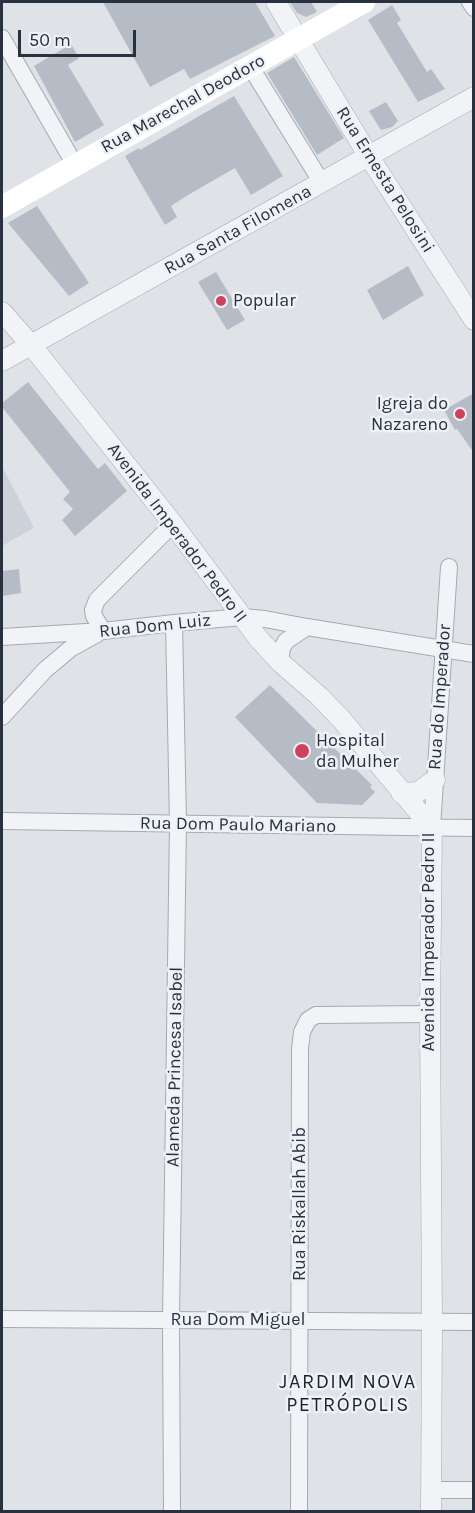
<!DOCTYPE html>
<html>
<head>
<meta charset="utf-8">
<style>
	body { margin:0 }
	#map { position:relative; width:475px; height:1513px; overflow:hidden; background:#dfe3e8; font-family:Karla,sans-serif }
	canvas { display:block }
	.frame { position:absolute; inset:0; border:3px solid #28313f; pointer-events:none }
	.scale { position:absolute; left:18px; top:30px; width:118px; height:27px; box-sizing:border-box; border:3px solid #28313f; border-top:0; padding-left:8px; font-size:18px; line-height:21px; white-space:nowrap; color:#28313f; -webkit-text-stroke:4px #eef1f6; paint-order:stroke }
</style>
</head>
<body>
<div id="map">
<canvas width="475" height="1513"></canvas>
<div class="frame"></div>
<div class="scale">50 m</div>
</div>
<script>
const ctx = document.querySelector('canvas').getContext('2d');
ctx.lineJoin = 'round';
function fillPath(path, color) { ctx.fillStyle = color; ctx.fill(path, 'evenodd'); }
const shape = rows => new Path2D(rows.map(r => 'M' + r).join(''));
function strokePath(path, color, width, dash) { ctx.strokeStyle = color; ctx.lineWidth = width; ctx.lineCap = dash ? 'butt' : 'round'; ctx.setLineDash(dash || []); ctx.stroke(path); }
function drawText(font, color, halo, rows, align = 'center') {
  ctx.font = font + ' Karla,sans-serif'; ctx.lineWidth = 5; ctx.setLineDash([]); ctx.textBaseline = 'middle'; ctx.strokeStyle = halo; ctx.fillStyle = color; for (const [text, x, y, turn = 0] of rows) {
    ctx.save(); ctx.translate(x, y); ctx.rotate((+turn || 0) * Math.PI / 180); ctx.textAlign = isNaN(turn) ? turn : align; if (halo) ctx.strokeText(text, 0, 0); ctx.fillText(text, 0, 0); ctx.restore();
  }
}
fillPath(shape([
	[2,466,34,528,2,546]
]), '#cdd2da');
fillPath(shape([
	[103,2,255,2,275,36,190,79,184,69,150,87],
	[290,2,311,2,317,12,306,17,297,13],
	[392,5,401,20,397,23,427,72,431,69,445,89,418,102,368,20],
	[71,44,79,58,68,65,104,125,75,142,34,66],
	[294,57,344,138,317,155,267,73],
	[234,96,283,176,251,195,235,168,188,195,171,206,177,217,165,225,125,156,139,148,140,150],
	[386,102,398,121,392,127,381,130,369,111],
	[37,206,89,283,69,296,8,223],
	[408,266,424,295,383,320,367,290],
	[216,272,245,320,227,330,198,282],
	[28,382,98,469,105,463,127,491,75,536,62,520,73,509,63,499,70,492,2,407,2,403],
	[474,393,474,453,457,429,455,430,444,410],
	[19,569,21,593,2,596,2,571],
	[270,685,372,785,370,787,375,792,362,805,317,803,235,717]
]), '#b6bcc5');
const minor = shape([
	[470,2,474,8],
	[2,38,75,165],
	[250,66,322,183],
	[103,631,94,616,93,610,97,600,173,524],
	[2,637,103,631,174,623,242,617,265,619,307,627,474,654],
	[280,662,282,648,286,641,307,627],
	[2,717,45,670,70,649,97,634],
	[2,821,474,828],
	[432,828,449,567],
	[2,1319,474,1322],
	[431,1490,474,1490],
	[172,1512,171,1320,178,823,174,623],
	[299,1512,300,1049,302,1032,308,1020,316,1015,430,1014]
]);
const tertiary = shape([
	[276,2,368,155,474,320],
	[2,312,32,346,173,524,258,638,280,662,320,697,342,720,432,828,430,1014,432,1322,431,1512],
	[2,361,474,97],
	[401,793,418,792,435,780]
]);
strokePath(minor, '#a4aab2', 18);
strokePath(tertiary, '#a4aab2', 21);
strokePath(minor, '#f1f3f6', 16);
strokePath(tertiary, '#f1f3f6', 20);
strokePath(shape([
	[2,207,364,2]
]), '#fff', 22);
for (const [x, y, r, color] of [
	[221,301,6,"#cd435d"],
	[460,414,6,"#cd435d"],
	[302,751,8,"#cd435d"]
]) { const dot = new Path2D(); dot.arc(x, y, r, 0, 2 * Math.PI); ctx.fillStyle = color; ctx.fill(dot); strokePath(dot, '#eef1f6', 2); }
drawText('18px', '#28313f', '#eef1f6', [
	["Rua Marechal Deodoro",183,104,-29],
	["Rua Ernesta Pelosini",385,180,58],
	["Rua Santa Filomena",238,230,-29],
	["Avenida Imperador Pedro II",177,533,53],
	["Rua Dom Luiz",155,626,-6],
	["Rua do Imperador",440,697,-86],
	["Rua Dom Paulo Mariano",238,825,1],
	["Avenida Imperador Pedro II",429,942,-90],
	["Alameda Princesa Isabel",175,1067,-89],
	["Rua Riskallah Abib",300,1204,-90],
	["Rua Dom Miguel",238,1320]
]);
drawText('18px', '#28313f', '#eef1f6', [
	["Popular",233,301],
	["Igreja do",448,404,"right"],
	["Nazareno",448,425,"right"],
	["Hospital",316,741],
	["da Mulher",316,762]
], 'left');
ctx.letterSpacing = '1.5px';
drawText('20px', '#1a2230', '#eef1f6', [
	["JARDIM NOVA",348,1382],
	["PETRÓPOLIS",348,1405]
]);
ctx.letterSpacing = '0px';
</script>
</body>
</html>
